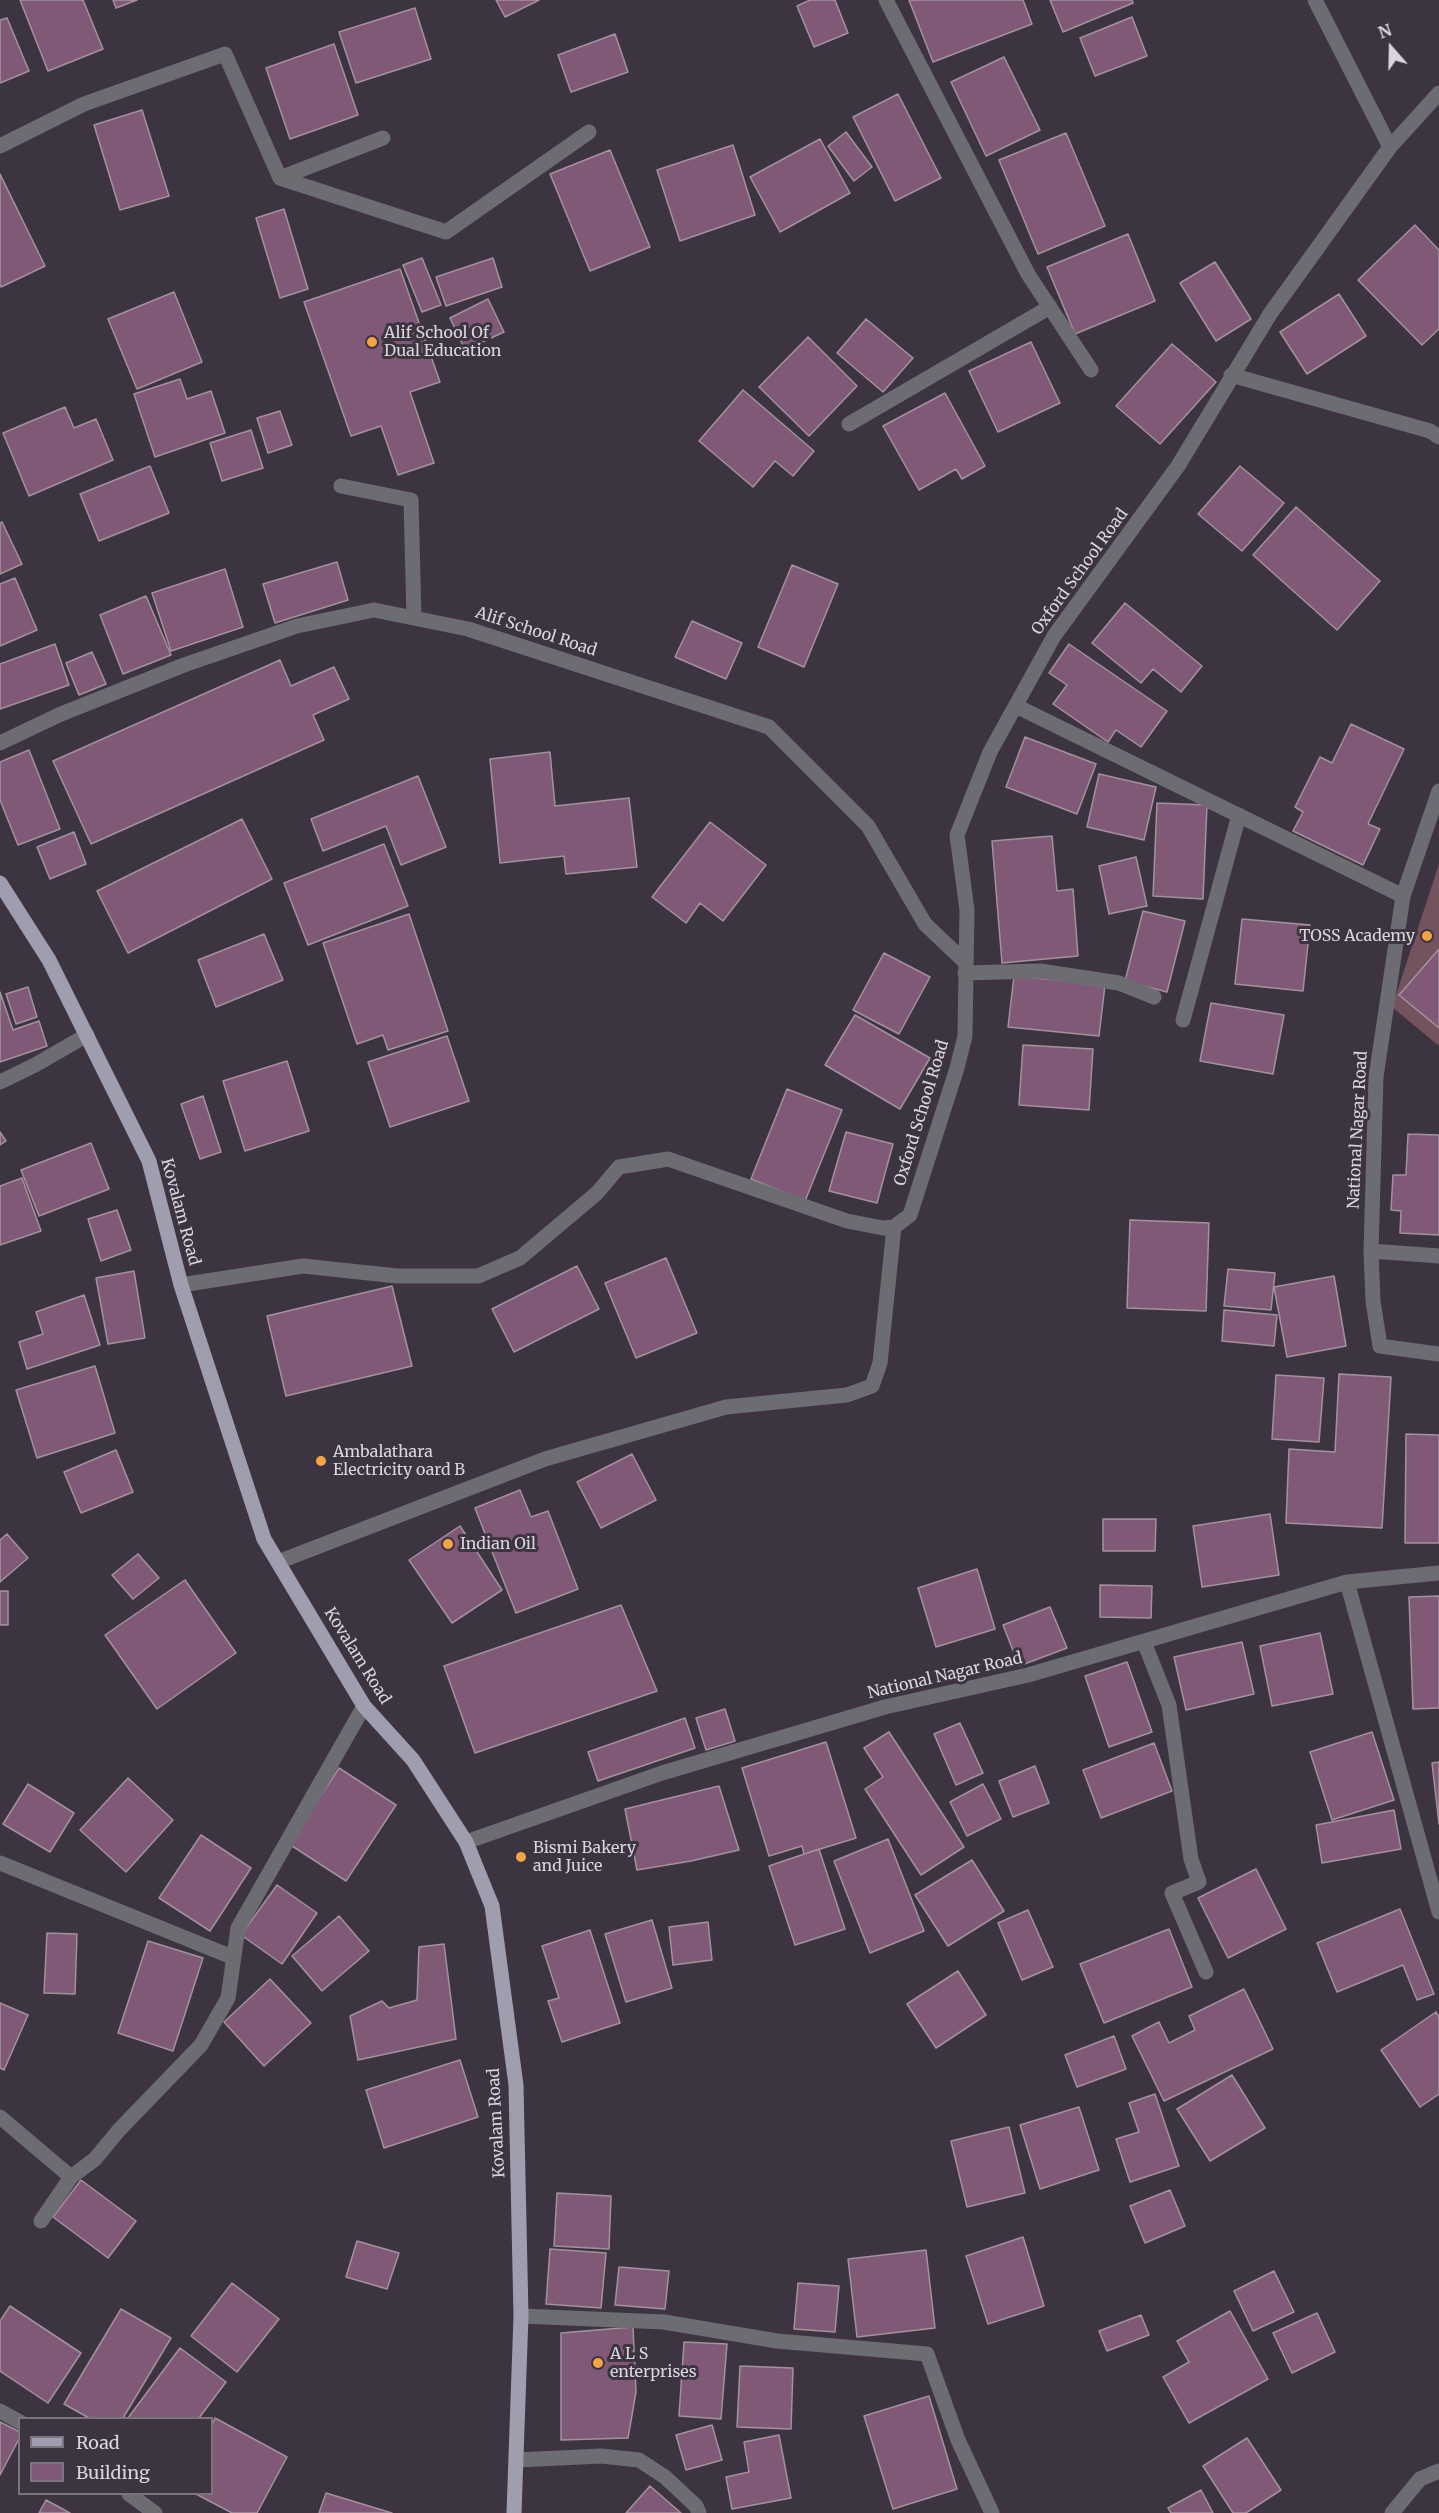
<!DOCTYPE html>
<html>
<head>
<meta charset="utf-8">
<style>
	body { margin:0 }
	#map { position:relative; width:1439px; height:2513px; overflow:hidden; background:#3d3442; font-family:Merriweather,serif }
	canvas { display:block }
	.legend { position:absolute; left:18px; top:2417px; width:195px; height:78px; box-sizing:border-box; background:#3d3442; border:2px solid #7c7580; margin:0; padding:8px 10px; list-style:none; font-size:18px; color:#dbd6de }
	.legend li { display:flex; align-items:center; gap:12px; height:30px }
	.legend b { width:30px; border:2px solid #7c7580 }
	.north { position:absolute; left:1361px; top:18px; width:60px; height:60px; -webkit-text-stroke:4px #3d3442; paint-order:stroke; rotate:340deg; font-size:16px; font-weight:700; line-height:24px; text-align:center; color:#dbd6de }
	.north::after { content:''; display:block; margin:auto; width:21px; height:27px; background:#dbd6de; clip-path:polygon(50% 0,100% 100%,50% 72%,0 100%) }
</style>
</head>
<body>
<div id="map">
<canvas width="1439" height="2513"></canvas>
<ul class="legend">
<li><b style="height:8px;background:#a09eae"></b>Road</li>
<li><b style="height:16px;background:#805976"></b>Building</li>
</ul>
<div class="north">N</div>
</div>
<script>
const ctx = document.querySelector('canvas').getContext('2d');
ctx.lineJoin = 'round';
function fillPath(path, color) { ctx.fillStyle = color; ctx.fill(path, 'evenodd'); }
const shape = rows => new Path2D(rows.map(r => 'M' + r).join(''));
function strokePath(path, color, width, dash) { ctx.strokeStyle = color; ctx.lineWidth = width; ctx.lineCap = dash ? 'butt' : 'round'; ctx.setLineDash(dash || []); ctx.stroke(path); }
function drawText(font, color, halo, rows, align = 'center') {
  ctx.font = font + ' Merriweather,serif'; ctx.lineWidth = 6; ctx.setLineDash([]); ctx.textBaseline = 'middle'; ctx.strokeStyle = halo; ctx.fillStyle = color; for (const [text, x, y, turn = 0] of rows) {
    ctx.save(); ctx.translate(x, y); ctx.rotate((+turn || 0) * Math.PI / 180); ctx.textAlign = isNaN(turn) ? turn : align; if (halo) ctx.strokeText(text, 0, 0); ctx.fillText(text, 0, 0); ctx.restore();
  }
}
fillPath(shape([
	[1439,864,1439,1046,1392,1007]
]), '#73535d');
const building = shape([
	[20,0,83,0,103,49,48,71,20,0],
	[113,0,137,0,116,8,113,0],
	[496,0,539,0,505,17,496,0],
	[810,0,835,0,848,33,814,47,797,6,810,0],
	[909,0,1023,0,1032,24,933,62,909,0],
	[1050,0,1132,0,1133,3,1063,32,1050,0],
	[415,8,431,59,356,83,339,32,415,8],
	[1132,17,1147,56,1095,76,1080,38,1132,17],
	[7,18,29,71,0,83,0,20,7,18],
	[615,34,628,72,571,92,558,55,615,34],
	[334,44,358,115,290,139,266,68,334,44],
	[1004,57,1040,130,986,156,951,82,1004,57],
	[898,94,941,178,895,201,853,117,898,94],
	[142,110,169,196,120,210,94,125,142,110],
	[846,132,872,167,854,181,828,146,846,132],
	[1066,133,1105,226,1038,254,999,160,1066,133],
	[820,139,850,193,780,232,750,177,820,139],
	[733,145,755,215,680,241,657,170,733,145],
	[610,150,650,247,590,271,550,174,610,150],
	[0,174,45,266,1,287,0,285,0,174],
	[284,209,308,289,280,298,256,218,284,209],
	[1415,225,1439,250,1439,329,1422,345,1358,280,1415,225],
	[1128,234,1155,301,1075,334,1047,267,1128,234],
	[422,258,441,305,422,312,403,265,422,258],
	[493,258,502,287,446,306,436,277,493,258],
	[1215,262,1251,319,1216,341,1180,283,1215,262],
	[400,269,440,382,410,392,434,463,398,475,381,426,351,436,304,302,400,269],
	[174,292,202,362,137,389,108,319,174,292],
	[1339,294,1366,336,1307,374,1280,332,1339,294],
	[488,299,504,332,465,350,450,318,488,299],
	[866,319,913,358,883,392,837,353,866,319],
	[808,337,857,386,809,436,759,387,808,337],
	[1031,342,1060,403,998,432,969,371,1031,342],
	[1172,344,1216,382,1160,444,1116,406,1172,344],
	[180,379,187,399,211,391,225,433,155,457,134,394,180,379],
	[743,390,814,451,793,476,775,461,753,487,699,441,743,390],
	[945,393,985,466,962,479,956,469,919,490,883,426,945,393],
	[65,407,74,428,96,419,113,460,29,496,3,433,65,407],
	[280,411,292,445,268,453,257,418,280,411],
	[251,430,263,468,222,481,210,443,251,430],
	[150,466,169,513,99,541,80,494,150,466],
	[1240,466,1284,503,1242,551,1198,514,1240,466],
	[1296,507,1380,581,1337,630,1253,555,1296,507],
	[2,522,22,564,0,574,0,523,2,522],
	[337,562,348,600,275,623,263,584,337,562],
	[792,565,838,584,804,667,758,647,792,565],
	[225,569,243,627,171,651,152,593,225,569],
	[15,578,37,630,0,646,0,584,15,578],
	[146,596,171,655,123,674,100,615,146,596],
	[1125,603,1202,666,1181,692,1153,669,1141,683,1092,643,1125,603],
	[692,621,742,643,726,679,675,657,692,621],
	[55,644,69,685,0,709,0,664,55,644],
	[1069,644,1167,711,1141,747,1116,730,1108,742,1053,704,1067,685,1049,673,1069,644],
	[92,652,106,684,79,695,66,663,92,652],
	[280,660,291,686,334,667,349,699,313,715,324,740,91,844,53,761,280,660],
	[1351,724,1404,749,1368,824,1380,829,1363,865,1293,831,1303,812,1295,807,1320,757,1332,763,1351,724],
	[1025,737,1096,764,1077,814,1006,787,1025,737],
	[29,750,60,829,18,845,0,800,0,762,29,750],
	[550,752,555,806,629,798,637,867,566,874,564,856,500,863,490,759,550,752],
	[1099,774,1156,787,1144,840,1087,827,1099,774],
	[418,776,446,847,401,865,386,826,323,851,311,819,418,776],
	[1157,803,1207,805,1203,899,1153,896,1157,803],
	[242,819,272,879,128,953,97,891,242,819],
	[710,822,766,865,723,921,700,903,686,923,652,897,710,822],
	[74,832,86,864,50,879,37,847,74,832],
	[1052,836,1057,891,1073,889,1078,956,1002,963,992,841,1052,836],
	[384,844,408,906,308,945,284,883,384,844],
	[1136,857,1147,906,1109,914,1099,866,1136,857],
	[1143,911,1185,921,1167,992,1125,981,1143,911],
	[409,914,448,1031,388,1050,383,1035,357,1044,323,943,409,914],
	[1242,919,1310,925,1303,991,1235,984,1242,919],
	[264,934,283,980,216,1007,198,960,264,934],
	[1439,949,1439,1028,1399,995,1439,949],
	[884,953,930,977,899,1034,853,1010,884,953],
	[1014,976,1105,985,1099,1036,1008,1027,1014,976],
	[28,987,37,1017,16,1024,6,994,28,987],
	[0,992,13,1030,39,1021,47,1046,0,1062,0,992],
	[1211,1003,1284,1015,1273,1074,1200,1061,1211,1003],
	[855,1015,930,1058,900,1109,825,1065,855,1015],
	[447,1036,469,1101,390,1127,368,1062,447,1036],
	[1023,1045,1093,1049,1089,1110,1019,1105,1023,1045],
	[287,1061,309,1131,245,1151,223,1081,287,1061],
	[787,1089,842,1110,805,1201,751,1179,787,1089],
	[203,1096,221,1152,200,1159,181,1104,203,1096],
	[0,1132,6,1141,0,1145,0,1132],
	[846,1132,893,1144,877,1203,829,1191,846,1132],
	[1408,1134,1439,1135,1439,1235,1400,1233,1401,1211,1391,1210,1393,1175,1406,1175,1408,1134],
	[91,1143,109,1189,39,1216,21,1170,91,1143],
	[22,1178,41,1231,0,1245,0,1186,22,1178],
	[117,1210,131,1250,101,1261,88,1219,117,1210],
	[1130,1220,1209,1223,1206,1311,1127,1308,1130,1220],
	[666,1258,697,1333,636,1358,605,1283,666,1258],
	[577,1266,599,1309,514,1352,492,1309,577,1266],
	[1228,1269,1275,1273,1271,1310,1224,1306,1228,1269],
	[134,1271,145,1338,108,1344,96,1278,134,1271],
	[1334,1276,1346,1346,1287,1357,1274,1287,1334,1276],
	[392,1286,412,1366,286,1396,267,1316,392,1286],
	[84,1295,100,1345,27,1369,19,1342,43,1334,36,1312,84,1295],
	[1224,1310,1277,1315,1274,1346,1222,1341,1224,1310],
	[95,1366,115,1433,37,1458,16,1390,95,1366],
	[1339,1374,1391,1377,1382,1528,1286,1523,1289,1449,1335,1452,1339,1374],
	[1276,1375,1324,1378,1319,1442,1272,1439,1276,1375],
	[1406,1434,1439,1435,1439,1543,1405,1543,1406,1434],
	[116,1450,133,1492,81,1513,64,1472,116,1450],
	[632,1454,656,1500,601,1528,577,1482,632,1454],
	[520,1490,531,1517,548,1511,578,1589,516,1613,475,1508,520,1490],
	[1270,1514,1279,1575,1202,1587,1193,1526,1270,1514],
	[1103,1519,1156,1519,1155,1551,1103,1551,1103,1519],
	[460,1526,502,1590,452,1623,409,1560,460,1526],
	[7,1534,28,1558,0,1582,0,1540,7,1534],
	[138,1554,159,1578,133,1599,112,1575,138,1554],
	[977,1569,995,1629,936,1647,918,1588,977,1569],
	[185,1580,236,1653,157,1709,105,1635,185,1580],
	[1100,1585,1152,1586,1151,1618,1100,1617,1100,1585],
	[0,1591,8,1591,8,1625,0,1625,0,1591],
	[1439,1596,1439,1708,1413,1709,1409,1597,1439,1596],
	[621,1605,657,1691,475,1753,444,1666,621,1605],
	[1050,1607,1067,1648,1019,1666,1003,1625,1050,1607],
	[1320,1633,1333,1694,1272,1706,1260,1646,1320,1633],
	[1242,1642,1254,1694,1186,1710,1174,1657,1242,1642],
	[1127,1662,1152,1732,1109,1747,1085,1676,1127,1662],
	[725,1709,735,1741,706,1750,696,1718,725,1709],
	[685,1718,695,1748,598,1781,588,1752,685,1718],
	[960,1723,983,1773,956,1785,934,1734,960,1723],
	[889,1732,964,1847,921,1875,865,1789,883,1777,864,1748,889,1732],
	[1372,1732,1394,1800,1332,1820,1310,1752,1372,1732],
	[826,1742,856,1838,804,1854,802,1846,769,1856,742,1768,826,1742],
	[1154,1743,1172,1791,1101,1818,1083,1770,1154,1743],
	[1439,1762,1439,1824,1432,1763,1439,1762],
	[1035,1766,1049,1803,1013,1817,999,1781,1035,1766],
	[339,1768,396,1805,346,1881,289,1844,339,1768],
	[128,1778,173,1820,126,1872,80,1830,128,1778],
	[28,1784,74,1813,50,1852,3,1824,28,1784],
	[983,1784,1001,1819,967,1836,950,1802,983,1784],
	[719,1786,739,1850,691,1861,637,1870,625,1809,719,1786],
	[1394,1810,1401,1849,1322,1863,1316,1825,1394,1810],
	[201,1835,251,1868,210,1931,159,1898,201,1835],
	[888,1839,924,1931,870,1953,834,1861,888,1839],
	[819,1849,845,1929,795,1945,769,1866,819,1849],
	[972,1860,1004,1911,948,1946,915,1895,972,1860],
	[1256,1869,1286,1929,1228,1958,1198,1898,1256,1869],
	[277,1885,317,1913,282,1964,241,1935,277,1885],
	[1400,1909,1434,1994,1417,2000,1403,1965,1337,1992,1317,1943,1400,1909],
	[1028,1910,1053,1967,1022,1980,998,1923,1028,1910],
	[339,1916,369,1951,322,1991,292,1956,339,1916],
	[652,1920,672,1988,626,2002,605,1934,652,1920],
	[708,1922,712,1960,673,1965,669,1927,708,1922],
	[1169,1929,1192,1987,1104,2023,1080,1964,1169,1929],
	[590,1930,620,2023,562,2042,548,2001,559,1998,542,1946,590,1930],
	[47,1933,77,1934,75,1994,44,1993,47,1933],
	[148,1941,203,1958,173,2051,118,2033,148,1941],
	[444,1944,456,2039,358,2060,350,2016,382,2001,389,2008,417,2000,419,1947,444,1944],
	[958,1971,986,2015,936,2048,907,2004,958,1971],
	[270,1979,311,2023,264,2066,224,2022,270,1979],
	[1244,1989,1273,2049,1164,2101,1132,2036,1159,2022,1169,2043,1195,2030,1189,2016,1244,1989],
	[0,2003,28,2015,4,2070,0,2068,0,2003],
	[1436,2012,1439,2017,1439,2094,1420,2107,1381,2050,1436,2012],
	[1114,2036,1126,2069,1077,2087,1065,2055,1114,2036],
	[460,2060,478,2117,384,2148,366,2090,460,2060],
	[1232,2075,1265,2128,1210,2161,1177,2109,1232,2075],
	[1155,2094,1179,2166,1130,2182,1116,2139,1139,2132,1129,2103,1155,2094],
	[1079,2107,1099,2170,1040,2189,1020,2125,1079,2107],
	[1009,2127,1025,2193,967,2207,951,2141,1009,2127],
	[81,2180,136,2221,108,2258,53,2217,81,2180],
	[1170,2190,1185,2226,1145,2243,1130,2206,1170,2190],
	[557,2193,611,2196,609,2249,554,2246,557,2193],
	[1023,2237,1044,2306,988,2324,966,2256,1023,2237],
	[357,2241,399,2253,387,2289,346,2277,357,2241],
	[550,2249,606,2253,601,2308,546,2304,550,2249],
	[926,2250,935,2328,857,2337,848,2259,926,2250],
	[619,2267,669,2271,665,2309,615,2305,619,2267],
	[1274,2271,1294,2312,1253,2331,1234,2291,1274,2271],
	[232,2283,279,2319,237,2372,191,2336,232,2283],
	[798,2283,839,2286,835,2332,794,2329,798,2283],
	[10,2306,81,2353,48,2403,0,2371,0,2321,10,2306],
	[121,2309,171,2338,123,2418,89,2418,64,2404,121,2309],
	[1230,2311,1268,2379,1189,2423,1163,2377,1189,2362,1177,2341,1230,2311],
	[1317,2313,1335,2352,1292,2373,1273,2333,1317,2313],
	[1141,2315,1149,2335,1107,2351,1099,2331,1141,2315],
	[633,2327,636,2392,628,2438,561,2440,561,2333,633,2327],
	[684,2342,727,2344,721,2419,679,2416,684,2342],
	[180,2348,226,2382,199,2418,128,2418,180,2348],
	[740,2366,793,2368,791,2429,737,2427,740,2366],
	[929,2396,957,2489,893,2509,864,2416,929,2396],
	[215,2418,287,2457,257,2513,232,2513,196,2494,212,2494,212,2425,215,2418],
	[0,2422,20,2432,20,2437,0,2475,0,2422],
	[712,2425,722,2460,686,2470,676,2435,712,2425],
	[779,2435,791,2498,732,2509,726,2477,749,2472,744,2442,779,2435],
	[1247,2438,1281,2490,1246,2513,1233,2513,1203,2466,1247,2438],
	[650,2486,681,2513,626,2513,650,2486],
	[1201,2490,1213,2513,1171,2513,1168,2508,1201,2490],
	[326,2493,392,2513,319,2513,326,2493],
	[46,2500,70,2513,39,2513,46,2500]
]);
fillPath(building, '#805976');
strokePath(building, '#a3929e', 1.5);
strokePath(shape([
	[886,0,1028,274,1091,370],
	[1315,0,1390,147],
	[0,146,84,104,225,54,280,178,383,138],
	[280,178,446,232,589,132],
	[1231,375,1430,431,1439,437],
	[849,424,1050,307],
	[341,486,411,500,414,618],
	[1016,706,1403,896],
	[0,743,61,714,184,665,297,626,374,610,468,629,769,727,868,826,925,924,965,962],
	[1439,791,1403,896,1376,1077,1371,1251,1373,1301,1380,1346,1439,1354],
	[965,973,1040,971,1119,983,1154,997],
	[1183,1020,1239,815],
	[0,1082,35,1065,87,1035],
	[1371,1251,1439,1256],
	[181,1285,303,1266,397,1276,478,1276,520,1258,597,1193,619,1167,668,1159,847,1221,883,1228,894,1227,910,1215,957,1068,965,1036,967,910,957,835,990,752,1054,636,1178,466,1270,314,1390,147,1439,93],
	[278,1562,545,1459,726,1407,847,1395,872,1386,880,1363,894,1227],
	[1347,1582,1439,1912],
	[1144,1642,1169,1705,1191,1859,1199,1882,1172,1893,1206,1972],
	[466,1842,662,1773,885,1707,1028,1675,1347,1582,1439,1573],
	[0,1863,232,1957],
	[0,2117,71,2177],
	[41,2221,71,2177,95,2159,119,2130,201,2045,228,1998,238,1928,364,1706],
	[521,2316,664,2322,777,2341,927,2354,958,2440,992,2513],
	[0,2411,20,2422],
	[517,2460,601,2456,639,2460,665,2477,696,2506,699,2513],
	[129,2494,155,2513],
	[1392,2513,1420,2479,1439,2471]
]), '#6d6c73', 15);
strokePath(shape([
	[0,883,49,960,149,1161,181,1285,264,1539,364,1706,413,1760,466,1842,492,1906,516,2085,521,2316,514,2513]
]), '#a09eae', 15);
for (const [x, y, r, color] of [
	[372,342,6,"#f4a443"],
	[1427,936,6,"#f4a443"],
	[321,1461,6,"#f4a443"],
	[448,1544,6,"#f4a443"],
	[521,1857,6,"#f4a443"],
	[598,2363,6,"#f4a443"]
]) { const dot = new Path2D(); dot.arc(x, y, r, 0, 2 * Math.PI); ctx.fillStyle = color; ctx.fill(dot); strokePath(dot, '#3d3442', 2); }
drawText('16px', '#dbd6de', '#3d3442', [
	["Alif School Of",384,333],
	["Dual Education",384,351],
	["TOSS Academy",1415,936,"right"],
	["Ambalathara",333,1452],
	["Electricity oard B",333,1470],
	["Indian Oil",460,1544],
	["Bismi Bakery",533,1848],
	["and Juice",533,1866],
	["A L S",610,2354],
	["enterprises",610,2372]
], 'left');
drawText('16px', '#dbd6de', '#3d3442', [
	["Oxford School Road",1080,572,-54],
	["Alif School Road",536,632,18],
	["Oxford School Road",922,1113,-73],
	["National Nagar Road",1358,1130,-87],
	["Kovalam Road",180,1212,75],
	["Kovalam Road",357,1656,58],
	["National Nagar Road",945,1676,-13],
	["Kovalam Road",497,2123,-93]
]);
</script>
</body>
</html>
